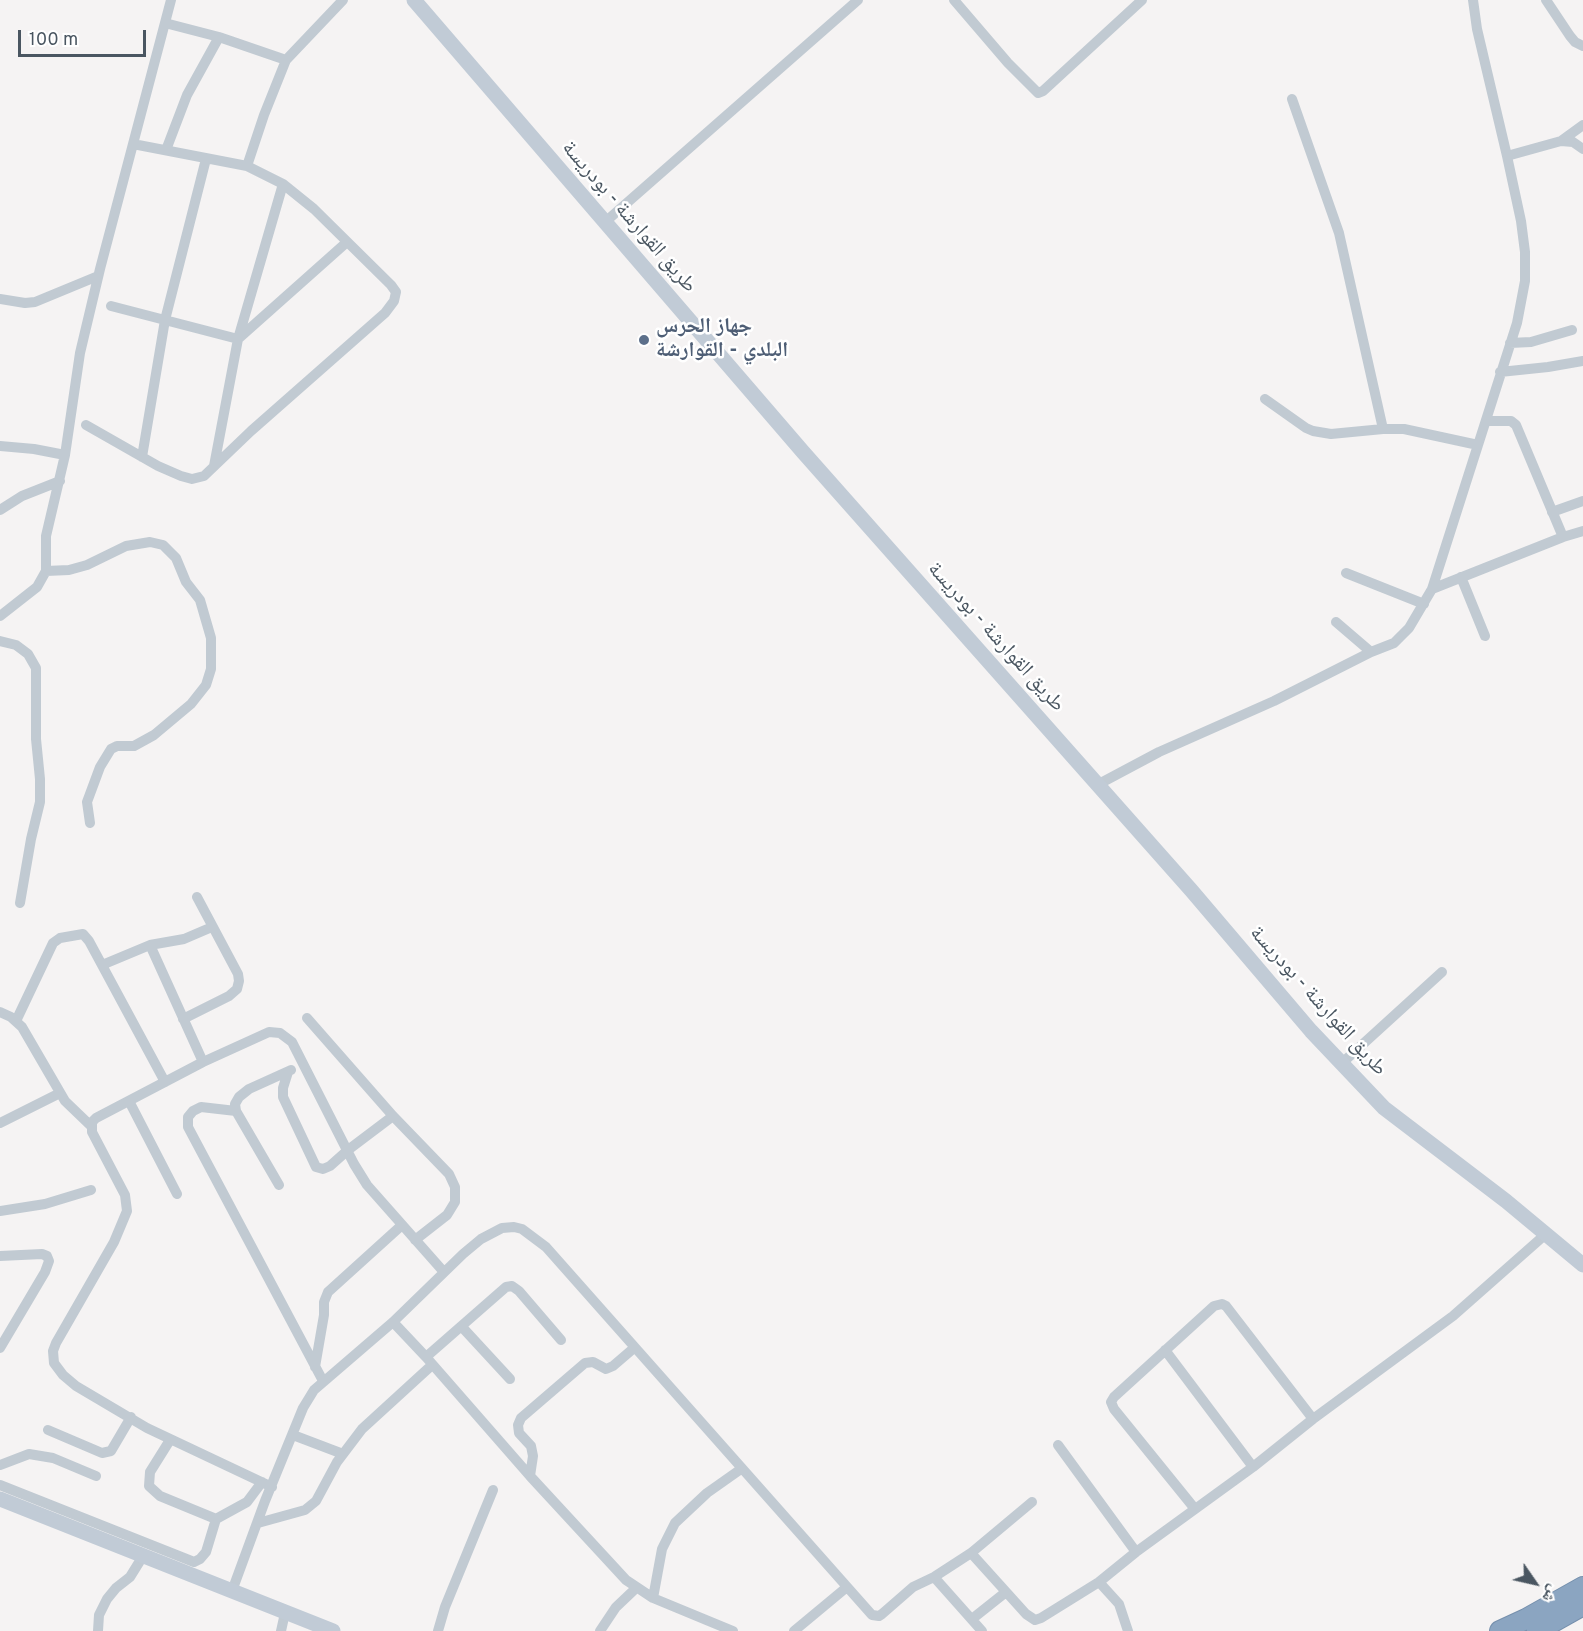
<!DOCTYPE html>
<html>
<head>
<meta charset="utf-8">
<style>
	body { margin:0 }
	#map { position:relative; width:1583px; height:1631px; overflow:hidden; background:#f5f3f3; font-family:Overpass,"Noto Naskh Arabic",sans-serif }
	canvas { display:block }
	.north { position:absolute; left:1505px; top:1553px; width:60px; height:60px; -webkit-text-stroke:4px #fff; paint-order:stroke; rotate:124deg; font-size:16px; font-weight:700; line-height:24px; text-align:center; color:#4a5661 }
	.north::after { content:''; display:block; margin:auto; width:21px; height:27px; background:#4a5661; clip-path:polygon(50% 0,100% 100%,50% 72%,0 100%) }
	.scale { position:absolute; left:18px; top:30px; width:128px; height:27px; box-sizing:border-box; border:3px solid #4a5661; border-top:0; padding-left:8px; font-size:18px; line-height:21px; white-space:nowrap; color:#4a5661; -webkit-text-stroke:4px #fff; paint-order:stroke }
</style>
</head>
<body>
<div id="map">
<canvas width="1583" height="1631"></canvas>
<div class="north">ش</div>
<div class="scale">100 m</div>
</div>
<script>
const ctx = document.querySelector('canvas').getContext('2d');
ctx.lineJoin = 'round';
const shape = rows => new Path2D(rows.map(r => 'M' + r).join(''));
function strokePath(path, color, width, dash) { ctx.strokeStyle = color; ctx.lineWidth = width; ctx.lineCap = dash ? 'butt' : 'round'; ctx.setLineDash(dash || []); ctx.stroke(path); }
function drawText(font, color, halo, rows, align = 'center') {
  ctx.font = font + ' Overpass,"Noto Naskh Arabic",sans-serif'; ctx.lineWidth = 5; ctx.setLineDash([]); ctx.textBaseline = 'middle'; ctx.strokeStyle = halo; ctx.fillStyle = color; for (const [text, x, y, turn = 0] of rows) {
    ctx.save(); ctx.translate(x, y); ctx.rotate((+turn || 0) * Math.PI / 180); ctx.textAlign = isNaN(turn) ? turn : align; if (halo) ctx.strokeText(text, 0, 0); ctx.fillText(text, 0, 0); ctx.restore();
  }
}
const highway = shape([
	[1500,1631,1526,1619,1583,1587],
	[1537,1631,1583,1605]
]);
strokePath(highway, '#7690ad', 22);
strokePath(shape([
	[954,0,1008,63,1038,93,1043,91,1142,0],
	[1546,0,1570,36,1575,42,1583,46],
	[165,23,219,37,286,60],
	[1292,99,1339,233,1383,429,1404,429,1478,445],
	[1561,141,1583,125],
	[133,144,247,166,264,115,286,60,343,0],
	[166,150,187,95,219,37],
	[1507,156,1561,141,1573,142,1583,149],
	[604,223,858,0],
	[0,299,25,303,35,302,98,276],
	[111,306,238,339,347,242],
	[1510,343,1531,342,1572,330],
	[1500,372,1548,367,1583,361],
	[1265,399,1306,428,1313,431,1331,434,1383,429],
	[1487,421,1511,421,1516,425,1563,537],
	[86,425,158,466,181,476,192,479,204,476,251,431,385,313,394,301,396,292,391,285,314,209,283,184,247,166],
	[0,446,34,449,65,455],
	[142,457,165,320,206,159],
	[214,466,238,339,283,184],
	[0,510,22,496,60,481],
	[1552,512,1583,501],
	[46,571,46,536,65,455,80,353,100,269,171,0],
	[1346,573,1424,604],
	[1461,577,1485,636],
	[1432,589,1563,537,1583,531],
	[0,616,37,587,46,571,69,570,87,565,126,546,150,542,163,545,176,558,186,582,200,600,211,638,211,669,206,685,191,704,154,735,134,746,117,746,111,749,100,767,87,802,90,823],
	[1336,622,1371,652],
	[0,641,16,645,28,654,36,668,36,739,40,779,40,802,31,839,20,903],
	[1097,785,1159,752,1274,701,1371,652,1394,643,1409,628,1432,589,1517,323,1525,281,1525,252,1521,221,1507,156,1477,29,1473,0],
	[150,945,203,1062],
	[102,965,150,945,184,939,212,927],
	[0,1012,11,1017,22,1027,65,1101,91,1126],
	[307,1018,393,1116,449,1174,455,1187,455,1202,447,1215,415,1240],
	[183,1019,229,996,237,989,239,981,238,974,197,897],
	[16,1021,53,943,60,938,83,934,89,941,165,1082],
	[1341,1064,1442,972],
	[288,1072,283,1088,283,1097,316,1167,323,1169,330,1166,348,1150,393,1116],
	[129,1101,177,1194],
	[236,1111,201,1107,193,1111,188,1117,188,1127,323,1381],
	[0,1123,60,1093],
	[279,1185,236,1111,235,1104,239,1097,249,1089,291,1070],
	[0,1211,45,1204,91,1190],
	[0,1256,42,1254,47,1256,49,1261,45,1272,0,1348],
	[393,1322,426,1357,530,1476,626,1580,653,1598,733,1631],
	[462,1327,510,1379],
	[1165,1350,1253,1467],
	[426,1357,506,1287,512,1286,519,1291,561,1340],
	[315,1367,324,1315,324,1302,328,1292,402,1225],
	[48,1430,102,1453,111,1451,131,1417],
	[293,1435,343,1454],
	[170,1440,150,1472,149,1486,160,1496,216,1519],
	[1058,1445,1136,1552],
	[0,1465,29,1454,53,1458,96,1476],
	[530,1476,533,1456,531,1446,519,1433,518,1425,521,1418,585,1363,593,1362,606,1369,613,1366,634,1348],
	[0,1485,194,1562,200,1559,206,1552,216,1519,247,1502,262,1482],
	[272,1487,147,1428,76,1386,63,1375,54,1363,53,1351,56,1343,114,1242,127,1211,125,1195,92,1132,92,1122,96,1118,203,1062,269,1032,280,1033,292,1042,354,1164,367,1185,443,1271],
	[1195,1509,1114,1409,1111,1402,1114,1397,1214,1306,1222,1304,1226,1306,1313,1419],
	[258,1523,305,1510,316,1501,337,1462,362,1429,432,1365],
	[971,1553,1026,1614,1035,1620,1041,1618,1099,1582,1136,1552,1253,1467,1313,1419,1453,1316,1547,1233],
	[934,1577,982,1631],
	[1099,1582,1119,1604,1128,1631],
	[232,1591,265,1501,303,1408,314,1390,393,1322,463,1254,481,1239,502,1228,514,1227,522,1229,546,1247,872,1615,879,1616,882,1614,913,1587,934,1577,971,1553,1032,1502],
	[653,1598,662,1549,675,1523,707,1493,741,1469],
	[972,1619,1006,1592],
	[98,1631,99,1615,107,1599,116,1588,130,1577,143,1556],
	[281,1631,285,1613],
	[438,1631,445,1607,493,1490],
	[600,1631,616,1607,636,1588],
	[794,1631,847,1587]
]), '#c1cad2', 10);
strokePath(shape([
	[414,0,803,452,1191,890,1311,1031,1384,1108,1506,1201,1583,1265],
	[0,1499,333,1631]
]), '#c1cbd6', 15);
strokePath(highway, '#8ba5c1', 20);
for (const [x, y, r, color] of [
	[644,340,6,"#5c6f8a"]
]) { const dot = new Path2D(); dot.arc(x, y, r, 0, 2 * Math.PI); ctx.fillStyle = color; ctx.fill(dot); strokePath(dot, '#fff', 2); }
drawText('21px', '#4a5661', '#fff', [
	["طريق القوارشة - بودريسة",628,218,49],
	["طريق القوارشة - بودريسة",995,638,48],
	["طريق القوارشة - بودريسة",1317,1002,48]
]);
drawText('bold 21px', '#4e5e75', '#fff', [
	["جهاز الحرس",656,328],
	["البلدي - القوارشة",656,352]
], 'left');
</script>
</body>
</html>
